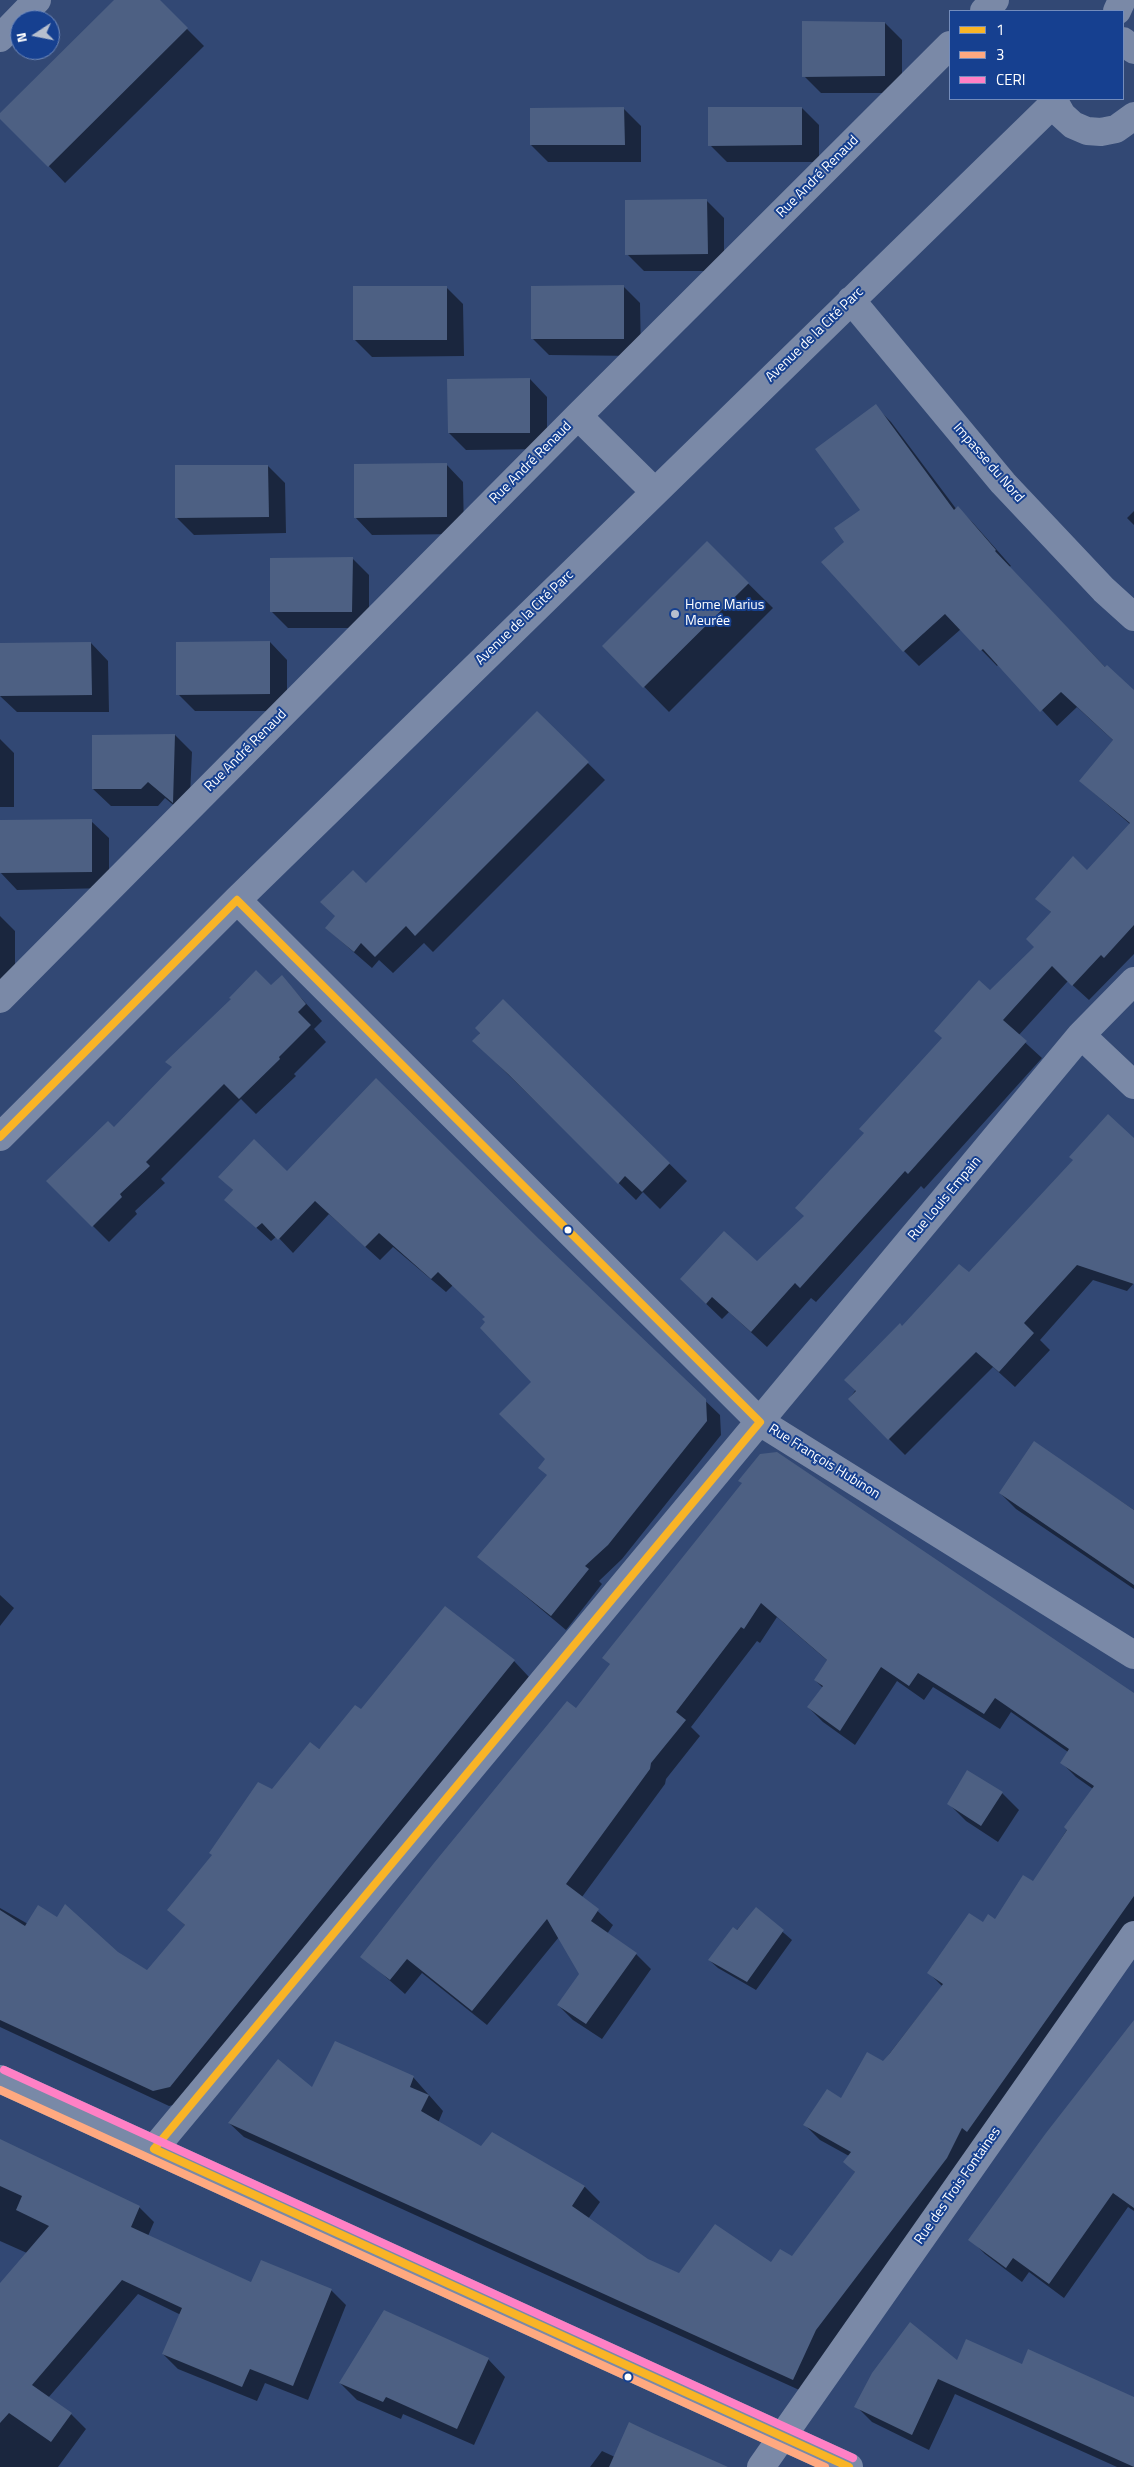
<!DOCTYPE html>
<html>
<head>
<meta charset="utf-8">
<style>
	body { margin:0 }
	#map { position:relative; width:1134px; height:2467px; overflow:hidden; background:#324874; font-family:"Titillium Web",sans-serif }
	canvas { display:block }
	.legend { position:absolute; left:949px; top:10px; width:175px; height:90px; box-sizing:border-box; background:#164090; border:1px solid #738cbc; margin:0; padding:6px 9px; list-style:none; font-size:15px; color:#fff }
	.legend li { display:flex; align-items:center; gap:10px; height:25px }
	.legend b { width:25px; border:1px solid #738cbc }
	.north { position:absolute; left:10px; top:10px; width:50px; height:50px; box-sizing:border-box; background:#164090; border:1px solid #738cbc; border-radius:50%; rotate:259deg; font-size:14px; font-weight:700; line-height:20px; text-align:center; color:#fff }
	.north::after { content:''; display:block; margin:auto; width:18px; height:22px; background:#b7bfce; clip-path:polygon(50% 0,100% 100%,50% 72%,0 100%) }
</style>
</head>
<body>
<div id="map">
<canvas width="1134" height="2467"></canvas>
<ul class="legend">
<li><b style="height:6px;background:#f9b426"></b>1</li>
<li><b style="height:6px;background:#ffa980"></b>3</li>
<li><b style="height:6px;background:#ff80c5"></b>CERI</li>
</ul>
<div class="north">N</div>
</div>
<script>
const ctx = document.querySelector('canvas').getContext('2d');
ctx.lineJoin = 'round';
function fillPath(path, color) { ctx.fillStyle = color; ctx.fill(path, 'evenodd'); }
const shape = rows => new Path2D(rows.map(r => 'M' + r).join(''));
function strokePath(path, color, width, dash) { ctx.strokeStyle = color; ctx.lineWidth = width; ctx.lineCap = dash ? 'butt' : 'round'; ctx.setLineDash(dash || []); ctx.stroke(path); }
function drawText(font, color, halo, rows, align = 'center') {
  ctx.font = font + ' "Titillium Web",sans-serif'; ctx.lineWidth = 4; ctx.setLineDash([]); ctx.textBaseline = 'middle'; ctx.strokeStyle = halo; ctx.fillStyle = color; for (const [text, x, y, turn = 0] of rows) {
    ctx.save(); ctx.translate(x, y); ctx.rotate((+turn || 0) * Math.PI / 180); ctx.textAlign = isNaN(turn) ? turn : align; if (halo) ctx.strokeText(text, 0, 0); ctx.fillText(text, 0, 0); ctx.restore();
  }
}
fillPath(shape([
	[115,0,158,0,204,46,65,183,0,115],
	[885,23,902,40,902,93,821,93,804,76],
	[802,108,819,125,819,162,727,162,710,145],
	[624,109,641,126,641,162,548,162,531,145],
	[707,201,724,218,724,271,644,271,627,254],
	[623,286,640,303,641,356,549,355,532,338],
	[446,287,463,304,464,356,372,357,354,339],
	[530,379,547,397,547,449,466,450,449,433],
	[875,406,891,422,957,510,958,508,974,524,1011,566,1009,567,1106,668,1134,691,1134,954,1089,1000,1068,981,1018,1036,1042,1058,924,1189,921,1186,816,1302,811,1298,767,1347,729,1312,722,1319,697,1295,757,1263,806,1217,865,1134,990,991,1036,947,1052,913,1037,899,1087,871,1130,824,1080,781,1114,741,1077,707,1057,726,999,664,997,666,961,629,919,666,904,651,846,543,861,510],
	[446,464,463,482,464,534,372,535,355,517],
	[268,466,285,483,286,533,194,535,177,518],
	[1134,511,1134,525,1127,518],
	[707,543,773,608,669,712,604,646],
	[352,558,369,575,369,628,288,628,271,611],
	[270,642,287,660,287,711,195,711,178,694],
	[91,643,108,661,109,712,17,712,0,696,0,644],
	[537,713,605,780,433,952,424,943,393,973,379,960,372,968,326,928,366,885],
	[175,735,192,752,189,818,165,798,158,806,111,806,93,789],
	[0,739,14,753,14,807,0,807],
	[0,821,91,821,109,838,109,888,17,890,0,872],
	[0,916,15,931,15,984,0,984],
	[282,977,322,1021,314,1029,326,1042,294,1074,296,1076,256,1114,241,1099,161,1179,165,1183,135,1211,137,1214,109,1242,48,1181,114,1128],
	[503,1001,687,1181,660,1209,643,1192,636,1200,474,1041],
	[1134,1140,1134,1283,1127,1291,1093,1280,1040,1340,1050,1350,1015,1387,993,1367,905,1455,849,1399,902,1327],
	[287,1173,538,1240,720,1415,721,1435,622,1559,599,1581,602,1584,566,1630,479,1557,548,1475,533,1382,487,1322,486,1317,453,1285,446,1292,393,1247,380,1260,329,1214,293,1253,277,1236,271,1241,226,1200,234,1191,220,1177],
	[1034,1443,1134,1510,1134,1589,1016,1509,1000,1493],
	[743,1483,1134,1694,1134,1932,808,2394,244,2137,229,2123,313,2089,413,2077,443,2111,438,2123,481,2148,493,2134,585,2187,600,2202,588,2219,648,2260,680,2274,771,2264,792,2258,856,2173,845,2162,849,2156,820,2140,805,2125,842,2100,883,2062,942,1986,929,1973,984,1924,996,1920,1033,1883,1093,1789,1076,1777,1061,1762,1068,1752,1011,1712,1000,1729,933,1687,924,1700,897,1681,855,1745,823,1722,808,1707,823,1688,815,1680,828,1661,777,1617,760,1643,757,1641,691,1727,700,1736,666,1779,665,1784,582,1897,613,1925,607,1934,636,1954,651,1969,602,2039,573,2020,558,2005,581,1974,559,1937,487,2025,422,1973,405,1994,362,1956,576,1709,611,1665],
	[0,1595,14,1608,0,1626],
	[445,1608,514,1661,529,1677,186,2102,169,2106,0,2027,0,1908,28,1924,117,1953,148,1971,186,1926,169,1910,272,1790,362,1711],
	[1002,1793,1019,1810,998,1842,966,1821,949,1804],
	[756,1909,792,1940,756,1990,718,1968,709,1960],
	[1134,2022,1134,2211,1128,2207,1064,2298,1029,2272,1022,2282,985,2254,970,2239],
	[0,2141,139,2207,154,2222,148,2236,252,2283,331,2290,346,2305,308,2400,265,2383,257,2401,178,2369,163,2354,181,2315,138,2294,48,2398,71,2414,86,2429,58,2467,0,2467,0,2285,27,2253,0,2241],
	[488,2359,505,2377,474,2445,403,2414,401,2419,357,2400,340,2383],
	[957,2361,1022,2366,1134,2398,1134,2467,1117,2467,955,2394,929,2450,872,2422,856,2406],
	[602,2451,615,2457,727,2467,590,2467]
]), '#0007');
fillPath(shape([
	[114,0,160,0,188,28,48,167,0,119,0,113],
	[802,21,885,22,885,76,802,77],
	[624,107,625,145,530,145,530,108],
	[708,107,802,107,802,145,708,146],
	[707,199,708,254,625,255,625,200],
	[624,285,624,339,531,339,531,286],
	[353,286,447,286,447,340,353,340],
	[530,378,530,433,448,433,447,379],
	[876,404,954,510,958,506,996,550,995,551,1105,667,1107,665,1134,690,1134,925,1104,958,1101,955,1072,986,1052,966,1003,1020,1027,1041,908,1174,905,1171,800,1288,795,1283,751,1332,712,1297,706,1304,680,1279,724,1231,757,1261,804,1216,795,1208,864,1133,859,1129,942,1038,934,1031,979,980,990,990,1034,947,1026,939,1051,912,1035,899,1073,856,1087,870,1130,823,1079,781,1113,740,1061,692,1040,712,983,649,980,651,945,614,903,652,821,562,844,542,834,528,860,510,815,449],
	[447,463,447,517,354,518,354,464],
	[175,465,268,465,269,517,175,518],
	[707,541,749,583,643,688,602,646],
	[353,557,352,612,270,612,270,558],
	[270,641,270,694,176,695,176,642],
	[91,642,92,695,0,696,0,643],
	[537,711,589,762,415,936,406,926,375,957,361,943,354,952,325,928,335,916,320,902,353,870,366,883],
	[175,734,173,803,148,782,141,789,92,789,92,735],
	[92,819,92,872,0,873,0,820],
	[256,970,271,985,282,975,306,1004,298,1012,311,1025,279,1057,280,1059,239,1099,224,1084,146,1162,150,1166,120,1194,122,1197,92,1227,46,1181,108,1121,114,1127,172,1067,165,1062,231,999,229,998],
	[503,999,670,1163,642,1192,625,1176,618,1184,508,1074,472,1041,480,1033,475,1028],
	[376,1078,539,1239,706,1399,707,1421,608,1545,585,1566,589,1569,551,1616,477,1557,547,1475,538,1468,545,1459,499,1414,531,1382,480,1328,485,1322,482,1319,485,1317,438,1272,431,1279,379,1233,365,1247,315,1201,278,1240,262,1223,256,1228,224,1200,233,1190,218,1177,254,1139,287,1171],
	[1108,1114,1134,1138,1134,1284,1077,1265,1024,1323,1034,1333,999,1372,976,1352,888,1440,848,1399,856,1391,844,1380,900,1323,902,1326,959,1264,969,1272,1073,1160,1069,1157],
	[1034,1441,1134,1510,1134,1585,999,1493],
	[777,1452,1134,1693,1134,1896,967,2132,962,2128,947,2158,816,2330,793,2380,228,2123,278,2059,312,2087,335,2041,414,2076,410,2087,429,2095,421,2111,481,2146,492,2132,585,2186,572,2206,648,2259,679,2273,715,2224,771,2262,780,2249,792,2256,855,2172,843,2162,851,2152,803,2125,827,2089,841,2098,867,2052,883,2061,890,2053,943,1984,927,1973,969,1913,983,1922,988,1914,995,1919,1023,1875,1033,1881,1067,1830,1064,1827,1094,1786,1060,1763,1069,1749,995,1698,984,1714,918,1673,909,1686,881,1667,840,1731,807,1707,823,1686,814,1680,827,1660,761,1603,744,1629,741,1627,676,1712,686,1720,651,1763,650,1769,566,1884,599,1909,591,1921,637,1953,586,2024,557,2005,579,1974,547,1919,472,2011,407,1959,390,1980,360,1957,434,1863,567,1701,576,1708,610,1664,602,1658,742,1483,738,1481,760,1454],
	[445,1606,515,1660,170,2087,153,2091,0,2020,0,1910,25,1926,38,1905,57,1917,65,1904,118,1952,147,1970,185,1925,167,1910,212,1855,209,1853,258,1782,272,1789,310,1742,319,1749,355,1705,361,1709],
	[967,1770,1003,1792,981,1826,947,1804],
	[756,1907,784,1930,747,1982,708,1960,733,1927,737,1930],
	[1134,2020,1134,2208,1113,2193,1049,2284,1013,2258,1006,2268,968,2240,1046,2133],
	[0,2139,140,2206,131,2227,251,2282,261,2260,332,2289,293,2386,250,2369,242,2387,162,2354,182,2308,122,2280,32,2385,72,2413,51,2442,9,2413,0,2423,0,2283,49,2226,16,2210,22,2196,0,2186],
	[384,2310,489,2358,457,2429,386,2397,383,2402,339,2383],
	[910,2322,957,2360,966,2339,1022,2364,1028,2349,1134,2397,1134,2467,938,2379,912,2435,854,2407,872,2373],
	[629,2422,654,2434,728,2467,609,2467]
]), '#4d6083');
strokePath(shape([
	[984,11,995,0],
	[1117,11,1122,0],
	[0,38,37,0],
	[1123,41,1134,50],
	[1053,99,1062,115,1073,125,1087,131,1101,132,1116,129,1134,116],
	[851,300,1003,483,1104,590,1134,617],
	[578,416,655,492],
	[237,900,760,1422,1134,1655],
	[0,999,578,416,950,45],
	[1081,1035,1134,1085],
	[0,1137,237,900,1054,103],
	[154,2149,1081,1035,1134,981],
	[761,2467,1134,1935]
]), '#7a89a7', 28);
strokePath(shape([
	[0,2079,849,2467]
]), '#7989a7', 28);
strokePath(shape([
	[237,900,760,1422],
	[0,1137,237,900],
	[154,2149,760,1422],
	[154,2149,849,2467]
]), '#f9b426', 8);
strokePath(shape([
	[0,2090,825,2467]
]), '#ffa980', 8);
strokePath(shape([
	[4,2070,853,2458]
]), '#ff80c5', 8);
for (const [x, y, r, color] of [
	[675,614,5,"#b7bfce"],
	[568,1230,4.5,"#fff"],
	[628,2377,4.5,"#fff"]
]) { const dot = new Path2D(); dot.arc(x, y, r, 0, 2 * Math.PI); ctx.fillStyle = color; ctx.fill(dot); strokePath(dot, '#164090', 2); }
drawText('14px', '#fff', '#164090', [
	["Rue André Renaud",818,177,-45],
	["Avenue de la Cité Parc",815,335,-44],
	["Rue André Renaud",531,463,-45],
	["Impasse du Nord",988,463,49],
	["Avenue de la Cité Parc",525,618,-44],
	["Rue André Renaud",246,751,-45],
	["Rue Louis Empain",945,1199,-50],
	["Rue François Hubinon",824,1462,32],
	["Rue des Trois Fontaines",958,2186,-55]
]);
drawText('14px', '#fff', '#164090', [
	["Home Marius",685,606],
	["Meurée",685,622]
], 'left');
</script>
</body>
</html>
